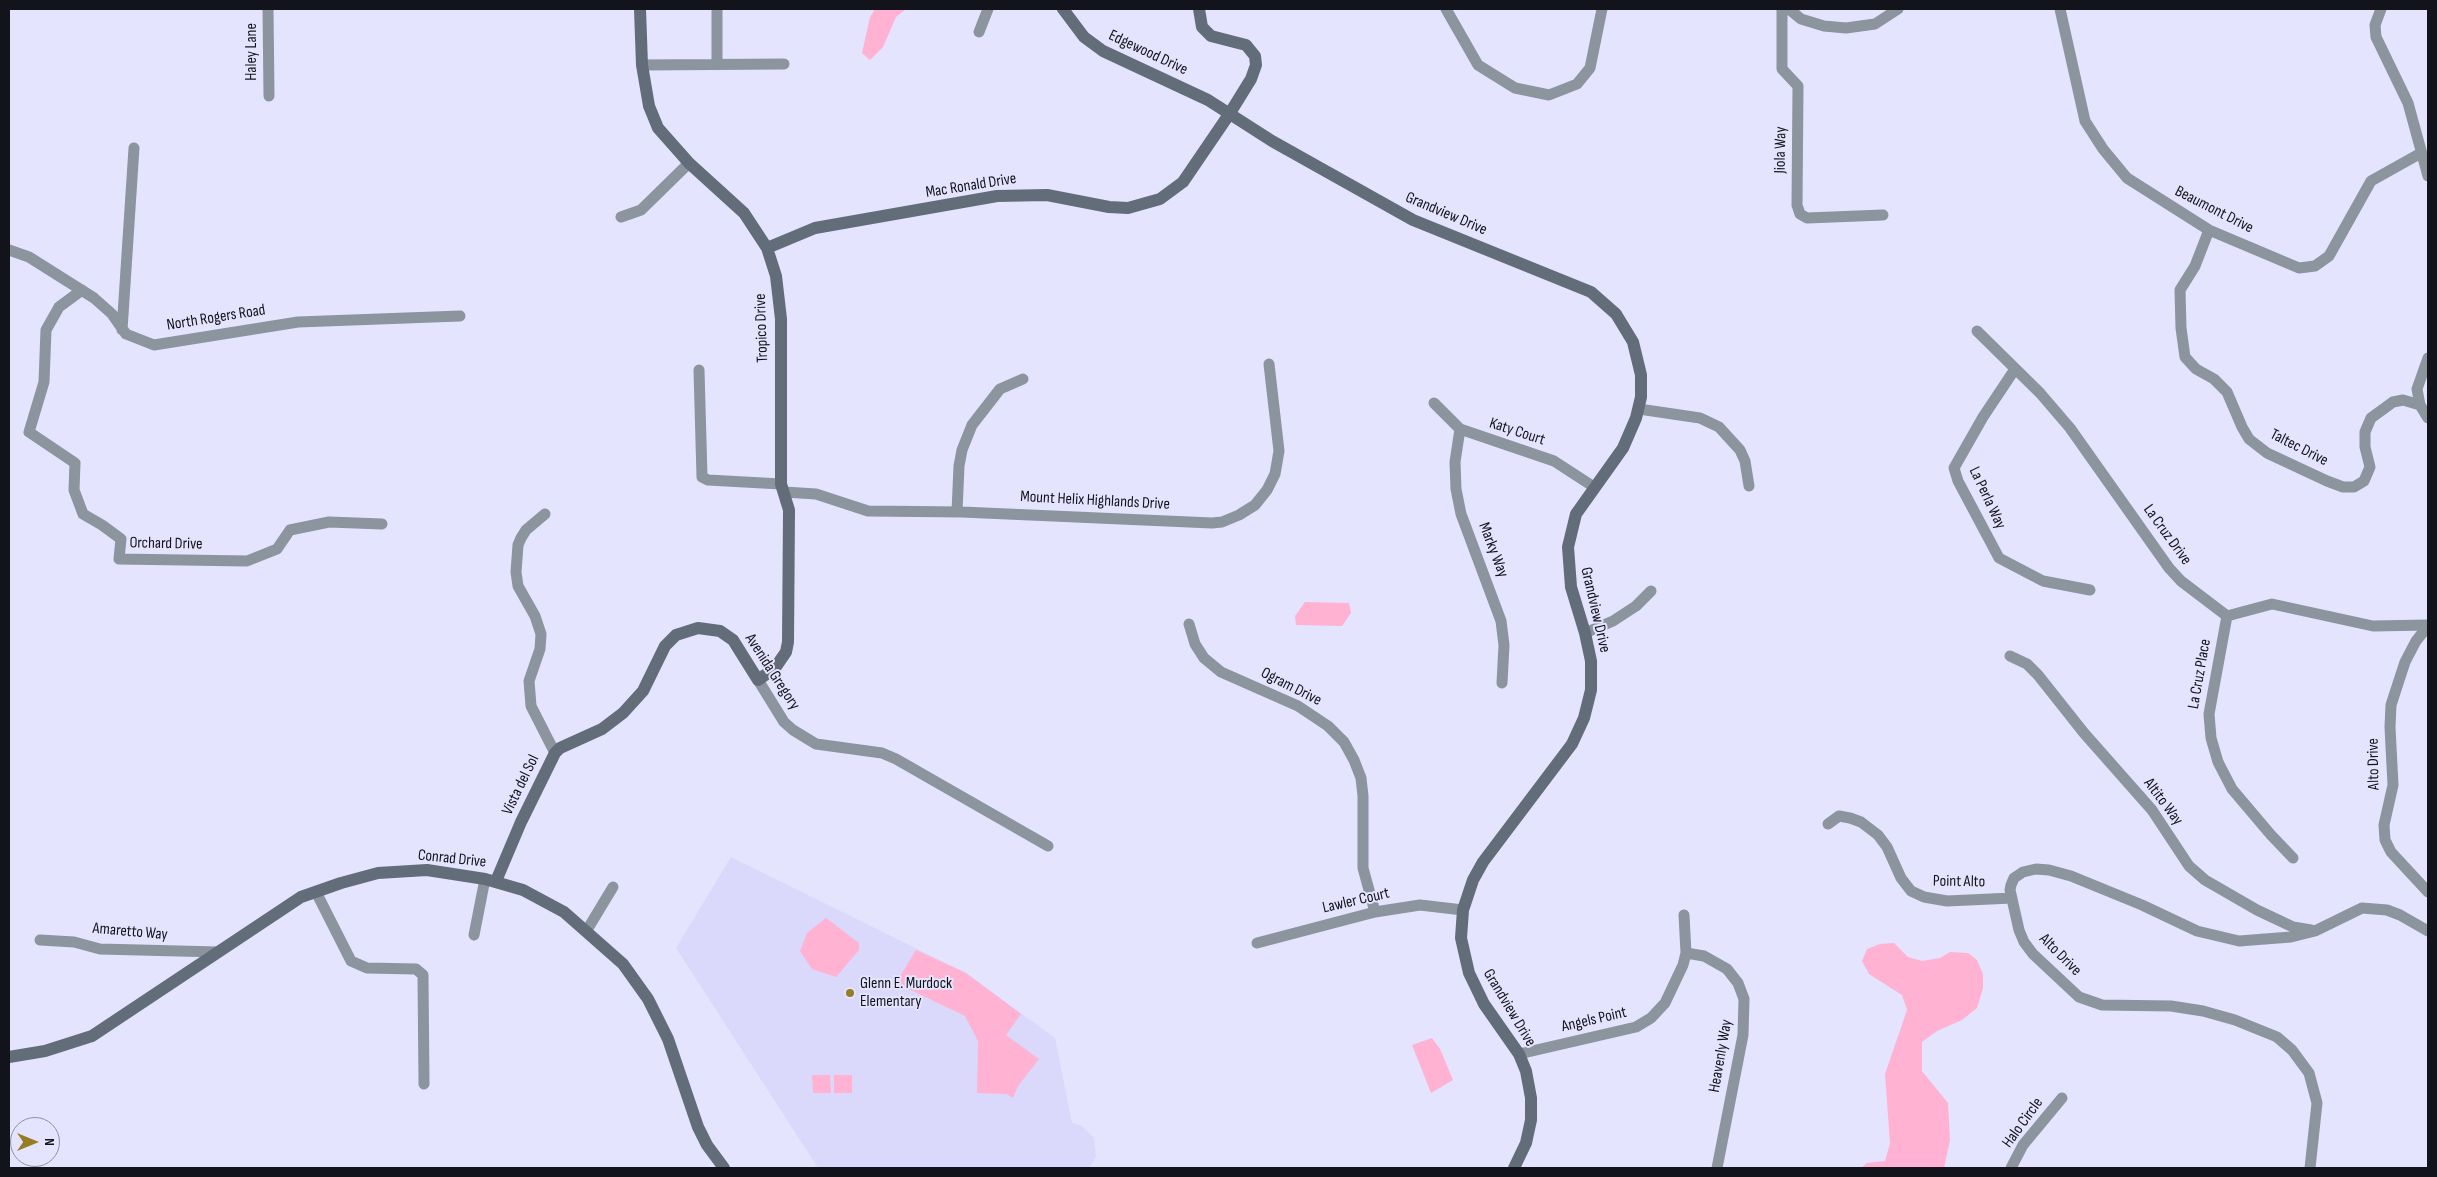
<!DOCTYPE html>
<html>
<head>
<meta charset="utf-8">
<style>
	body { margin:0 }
	#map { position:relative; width:2437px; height:1177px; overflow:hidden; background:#e4e4fe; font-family:"Sofia Sans Condensed",sans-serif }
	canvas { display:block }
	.frame { position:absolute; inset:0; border:10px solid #13131b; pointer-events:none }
	.north { position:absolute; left:10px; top:1117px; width:50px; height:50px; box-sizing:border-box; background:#e4e4fe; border:1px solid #9090a3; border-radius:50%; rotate:90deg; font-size:14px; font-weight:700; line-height:20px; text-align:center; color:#13131b }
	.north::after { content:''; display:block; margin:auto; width:18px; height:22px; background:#967c23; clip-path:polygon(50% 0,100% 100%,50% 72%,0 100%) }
</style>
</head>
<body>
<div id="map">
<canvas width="2437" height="1177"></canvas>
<div class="frame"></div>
<div class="north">N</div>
</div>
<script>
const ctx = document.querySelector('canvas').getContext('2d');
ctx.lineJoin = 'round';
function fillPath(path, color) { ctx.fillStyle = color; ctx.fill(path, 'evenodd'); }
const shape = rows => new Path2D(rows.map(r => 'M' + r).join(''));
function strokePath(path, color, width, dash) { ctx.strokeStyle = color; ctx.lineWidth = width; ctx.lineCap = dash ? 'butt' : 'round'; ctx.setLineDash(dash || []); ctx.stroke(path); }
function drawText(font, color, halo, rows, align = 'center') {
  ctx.font = font + ' "Sofia Sans Condensed",sans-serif'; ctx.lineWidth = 4; ctx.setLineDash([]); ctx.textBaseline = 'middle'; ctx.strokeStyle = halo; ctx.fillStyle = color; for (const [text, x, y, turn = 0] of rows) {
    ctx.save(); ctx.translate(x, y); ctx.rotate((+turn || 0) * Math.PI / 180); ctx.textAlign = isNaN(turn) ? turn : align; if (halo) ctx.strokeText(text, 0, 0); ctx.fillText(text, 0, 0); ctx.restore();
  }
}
fillPath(shape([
	[731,857,966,973,1055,1038,1072,1123,1082,1126,1094,1138,1096,1157,1089,1168,818,1168,676,948]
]), '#dad9fb');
fillPath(shape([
	[875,9,906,9,896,17,883,47,870,60,862,53,870,17],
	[1305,602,1349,603,1351,613,1342,626,1296,625,1295,616],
	[826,918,859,943,859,950,836,977,812,969,800,951,807,933],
	[1894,943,1908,957,1922,961,1940,958,1950,952,1968,953,1977,960,1983,974,1983,988,1977,1008,1962,1020,1937,1031,1922,1042,1922,1071,1948,1103,1950,1140,1944,1168,1861,1168,1867,1163,1885,1161,1890,1143,1885,1074,1907,1010,1902,995,1869,974,1862,961,1867,949,1880,944],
	[916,950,966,973,1021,1014,1006,1035,1039,1059,1018,1086,1013,1098,1007,1094,977,1093,978,1041,965,1016,896,983],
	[1432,1038,1440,1049,1453,1080,1431,1093,1412,1045],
	[812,1075,830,1075,831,1093,813,1093],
	[834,1075,852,1075,852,1093,834,1093]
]), '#ffb2d2');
strokePath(shape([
	[268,9,269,96],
	[1446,9,1478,65,1515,88,1549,95,1577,84,1590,68,1602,9],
	[1782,9,1782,69,1798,86,1797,205,1800,214,1807,218,1883,215],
	[1789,9,1801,19,1824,26,1846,28,1875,24,1898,9],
	[2060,9,2085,121,2103,149,2127,178,2209,230,2299,268,2315,266,2329,256,2371,181,2421,153],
	[2381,9,2375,25,2376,37,2408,103,2428,176],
	[979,32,988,9],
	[717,63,717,9],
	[642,65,784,64],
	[621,217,641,210,689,163],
	[2209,230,2195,266,2180,290,2181,328,2185,357,2196,369,2214,379,2227,392,2242,427,2249,439,2267,453,2327,481,2343,487,2354,487,2364,481,2370,467,2365,447,2365,432,2371,418,2393,402,2403,400,2420,405],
	[9,250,29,257,94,298,112,314,126,334,154,345,298,322,460,316],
	[82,290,59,307,46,330,44,382,29,432,75,463,74,490,83,514,102,525,121,539,119,559,247,561,277,549,290,530,329,522,382,524],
	[122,330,134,148],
	[1977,331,2040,393,2070,428,2169,568,2181,581,2227,616,2272,604,2373,626,2428,625],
	[2428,358,2417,389,2420,405,2428,418],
	[2015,369,1983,417,1954,468,1958,481,1999,558,2043,581,2090,590],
	[699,370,702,477,708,480,781,484],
	[1434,403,1460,429,1554,461,1594,487],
	[1639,409,1700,418,1719,427,1740,450,1745,461,1749,486],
	[1460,429,1455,462,1456,489,1461,514,1501,621,1504,645,1502,683],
	[784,492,816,494,868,511,962,512,1212,523,1222,522,1239,515,1255,505,1267,490,1275,474,1279,451,1269,364],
	[957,512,959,466,962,450,972,425,1000,389,1023,379],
	[545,514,526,530,521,538,518,545,516,572,518,586,535,616,541,634,540,649,529,681,531,706,555,753],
	[2227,616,2209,714,2211,738,2218,762,2232,789,2271,835,2293,858],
	[1189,624,1195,644,1204,658,1221,672,1298,706,1328,726,1344,742,1354,760,1361,778,1363,796,1363,868,1375,912],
	[2428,626,2416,641,2405,662,2391,705,2390,727,2393,785,2384,825,2385,840,2391,852,2428,892],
	[1585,633,1613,621,1636,606,1651,591],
	[2010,656,2027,664,2038,675,2084,733,2152,810,2189,866,2205,880,2257,910,2293,927,2311,930],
	[758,680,784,722,793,730,816,744,882,753,896,759,1048,846],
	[1828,824,1839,816,1850,818,1861,822,1878,835,1887,847,1901,878,1911,891,1924,897,1947,901,2012,898],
	[316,892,351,961,367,968,416,969,423,975,424,1084],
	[587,930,613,887],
	[474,935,485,879],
	[40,940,74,942,100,949,218,952],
	[1257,943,1375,912,1420,905,1463,910],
	[1686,953,1704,956,1727,969,1738,983,1744,999,1743,1035,1717,1168],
	[1519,1054,1636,1027,1651,1018,1665,1003,1683,965,1686,953,1684,915],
	[2011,1168,2023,1145,2062,1098],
	[2310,1168,2317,1103,2309,1073,2292,1050,2277,1037,2235,1020,2203,1011,2171,1006,2102,1005,2079,997,2033,954,2024,942,2019,930,2010,890,2011,885,2014,878,2023,872,2036,869,2049,870,2071,876,2142,905,2197,931,2239,941,2291,937,2315,931,2362,908,2387,910,2400,915,2428,931]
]), '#8c949d', 11);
strokePath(shape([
	[1063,9,1084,37,1103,51,1208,100,1272,141,1413,220,1591,292,1616,314,1633,342,1641,375,1641,397,1636,418,1623,448,1576,514,1568,547,1571,587,1585,633,1591,661,1591,690,1584,718,1572,744,1483,862,1473,880,1463,910,1461,938,1469,973,1484,1004,1519,1054,1526,1071,1531,1098,1531,1120,1526,1143,1514,1168],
	[767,248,815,228,997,196,1047,195,1109,207,1128,208,1160,199,1183,182,1230,113,1251,79,1256,65,1255,56,1246,45,1211,36,1202,27,1199,9],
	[496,881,521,822,555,753,560,748,602,729,623,713,643,691,665,646,676,635,698,628,720,631,733,640,758,680,775,668,786,652,788,642,789,510,781,484,781,319,776,276,767,248,744,213,689,163,658,128,649,106,642,65,640,9],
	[9,1057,45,1051,92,1036,301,897,341,883,378,873,427,870,485,879,523,890,564,912,623,964,648,999,668,1039,698,1127,707,1145,724,1168]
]), '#626d79', 12);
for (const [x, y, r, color] of [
	[850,993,5,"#967c23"]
]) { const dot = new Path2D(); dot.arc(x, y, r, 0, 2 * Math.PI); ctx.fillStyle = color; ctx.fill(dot); strokePath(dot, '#e4e4fe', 2); }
drawText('16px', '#13131b', '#e4e4fe', [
	["Haley Lane",252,52,-90],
	["Edgewood Drive",1148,53,25],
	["Jiola Way",1781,150,-89],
	["Mac Ronald Drive",971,186,-9],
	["Beaumont Drive",2214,210,27],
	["Grandview Drive",1446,214,23],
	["North Rogers Road",216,318,-9],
	["Tropico Drive",762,328,-92],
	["Katy Court",1517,432,18],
	["Taltec Drive",2299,448,27],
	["La Perla Way",1987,498,65],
	["Mount Helix Highlands Drive",1095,501,3],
	["La Cruz Drive",2167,535,54],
	["Orchard Drive",166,544,1],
	["Marky Way",1493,550,69],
	["Grandview Drive",1595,610,77],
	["Avenida Gregory",772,672,57],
	["La Cruz Place",2200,674,-80],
	["Ogram Drive",1291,687,27],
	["Alto Drive",2374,764,-91],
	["Vista del Sol",521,785,-64],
	["Altito Way",2163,802,53],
	["Conrad Drive",452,859,6],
	["Point Alto",1959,882,1],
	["Lawler Court",1356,901,-13],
	["Amaretto Way",130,932,5],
	["Alto Drive",2060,955,45],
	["Grandview Drive",1509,1008,59],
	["Angels Point",1594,1020,-13],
	["Heavenly Way",1721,1056,-80],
	["Halo Circle",2023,1123,-54]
]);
drawText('16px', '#13131b', '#e4e4fe', [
	["Glenn E. Murdock",860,984],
	["Elementary",860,1002]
], 'left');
</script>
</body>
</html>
